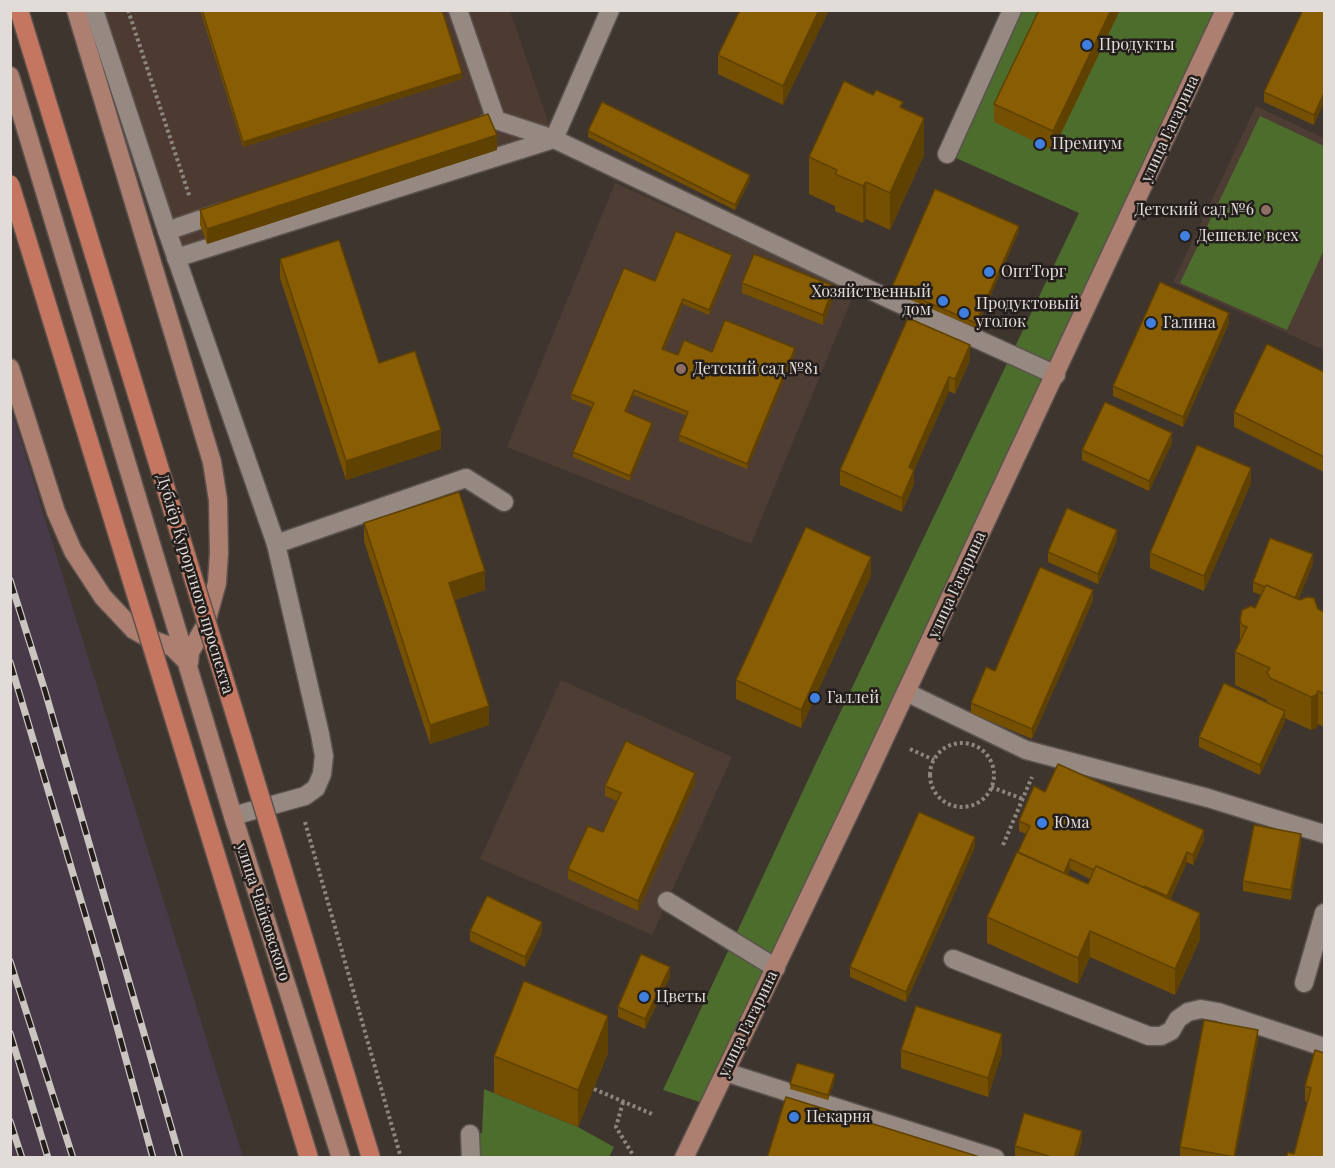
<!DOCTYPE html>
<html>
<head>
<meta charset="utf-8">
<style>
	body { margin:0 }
	#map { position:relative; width:1335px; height:1168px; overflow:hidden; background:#3f352f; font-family:"Playfair Display",serif }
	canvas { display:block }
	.frame { position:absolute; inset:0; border:12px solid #e2dcd8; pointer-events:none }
</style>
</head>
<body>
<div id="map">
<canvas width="1335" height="1168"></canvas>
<div class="frame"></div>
</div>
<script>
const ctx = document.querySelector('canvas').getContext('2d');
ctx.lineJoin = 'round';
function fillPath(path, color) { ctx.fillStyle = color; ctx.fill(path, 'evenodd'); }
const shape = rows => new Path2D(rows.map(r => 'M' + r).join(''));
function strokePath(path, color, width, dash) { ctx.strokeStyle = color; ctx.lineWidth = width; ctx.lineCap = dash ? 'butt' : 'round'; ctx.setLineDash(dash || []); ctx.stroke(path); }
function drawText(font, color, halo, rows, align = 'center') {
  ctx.font = font + ' "Playfair Display",serif'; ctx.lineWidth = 5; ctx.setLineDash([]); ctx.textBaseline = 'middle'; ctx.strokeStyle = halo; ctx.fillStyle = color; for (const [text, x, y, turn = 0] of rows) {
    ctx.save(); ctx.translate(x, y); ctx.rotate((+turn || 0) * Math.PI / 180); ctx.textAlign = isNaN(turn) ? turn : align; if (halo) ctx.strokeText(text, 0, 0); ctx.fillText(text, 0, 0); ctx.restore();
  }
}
fillPath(shape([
	[94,11,510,11,554,139,176,258]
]), '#4d3b32');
fillPath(shape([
	[10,409,11,409,243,1157,11,1157]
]), '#483a48');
fillPath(shape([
	[1256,106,1324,138,1324,350,1173,282],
	[615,183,855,291,751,544,507,447],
	[561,680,732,757,652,935,480,859]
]), '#4d3d34');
fillPath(shape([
	[1012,11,1225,11,709,1105,663,1090,816,763,1079,213,947,154],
	[1260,116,1324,146,1324,250,1287,330,1180,283],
	[484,1089,578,1127,614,1147,609,1157,471,1157,470,1134,482,1133]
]), '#4d6d2d');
const lane = shape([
	[458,10,496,120,487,123],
	[496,120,554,139,887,298,1056,375],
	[947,154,1012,10],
	[167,231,222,212],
	[176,258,554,139,610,10],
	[276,544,466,478,504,502],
	[906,692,1026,750,1208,798,1324,834],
	[667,901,776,968],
	[953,959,1149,1036,1161,1036,1171,1031,1178,1019,1188,1012,1201,1009,1218,1012,1324,1047],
	[1304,983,1324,913],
	[725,1072,995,1158],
	[470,1134,471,1158]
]);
const street = shape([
	[94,10,167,231,276,544,320,734,324,756,322,774,316,788,305,796,233,816]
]);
const secondary = shape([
	[76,10,212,462,218,500,219,553,217,583,205,626,190,652,189,663],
	[10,76,233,816,341,1158],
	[10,368,56,512,73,551,103,597,134,630,148,638,172,647,188,663],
	[684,1158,863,784,1225,10]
]);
strokePath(lane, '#5b524d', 21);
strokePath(street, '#5b524d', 21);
strokePath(secondary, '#5b524d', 21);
strokePath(shape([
	[128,10,190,198],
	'930 775a32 32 0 1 1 64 0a32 32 0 1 1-64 0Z',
	[910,749,934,760],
	[991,787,1023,799],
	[305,822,401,1158],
	[1003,845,1032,777],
	[594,1089,652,1114],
	[623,1102,616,1127,633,1155]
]), '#8d8580', 4, [3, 3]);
strokePath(lane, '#958982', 18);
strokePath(street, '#958982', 18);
strokePath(secondary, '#ac7f71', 18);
const rail = shape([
	[10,580,45,691,180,1158],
	[10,662,99,961,153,1158],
	[10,961,73,1158],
	[10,1033,48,1158],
	[10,1121,22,1158]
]);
strokePath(rail, '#cbc5c1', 7);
strokePath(rail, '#231e1b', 4.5, [14]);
const primaryBridge = shape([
	[19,10,371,1158],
	[10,184,309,1158]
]);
strokePath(primaryBridge, '#5b524d', 21, []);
strokePath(primaryBridge, '#c47660', 18);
fillPath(shape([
	[200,10,442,10,462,79,243,147],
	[740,10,829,10,783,105,718,74,718,55],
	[1039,10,1120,10,1053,150,994,122,994,104],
	[1324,10,1314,125,1264,102,1264,92],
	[903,109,924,155,890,230,866,219,863,223,835,211,835,206,809,194,809,157],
	[588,131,750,180,735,210,588,137],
	[497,150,207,244,200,225,200,210],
	[1019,231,976,328,892,292,892,287],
	[280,259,379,363,441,449,346,480,280,278],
	[732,260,709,315,683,304,664,350,678,355,712,352,795,353,747,469,679,441,679,435,687,416,634,395,627,412,652,428,630,481,573,457,573,452,592,407,571,399,571,394,655,281],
	[742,283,834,296,823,325,742,293],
	[1229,323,1183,427,1113,396,1113,386],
	[970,360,955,394,949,391,914,470,914,484,902,512,840,485,840,470],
	[1324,372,1324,472,1234,427,1234,412],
	[1172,443,1149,491,1082,460,1082,450],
	[1251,483,1204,591,1150,568,1150,553],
	[364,523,485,590,454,600,489,725,430,744,364,541],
	[1117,540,1098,584,1048,562,1048,552],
	[1313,564,1298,599,1324,612,1324,727,1318,724,1316,728,1311,730,1285,718,1285,721,1260,775,1199,747,1199,737,1267,703,1267,700,1235,685,1235,652,1240,642,1240,620,1255,608,1261,595,1253,592,1253,582],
	[871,575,801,728,736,699,736,680],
	[1093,600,1032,739,971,713,971,703,995,671],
	[695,783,638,911,568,879,568,869,603,832,617,801,605,796,605,786],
	[1045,792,1204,840,1193,865,1187,862,1170,900,1200,939,1175,995,1090,957,1078,984,987,943,987,917,1026,834,1019,831,1019,821],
	[1070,869,1090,879,1088,884,1068,875],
	[1301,844,1291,900,1243,891,1243,881],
	[975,847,906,1002,850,977,850,967],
	[470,931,542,932,525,967,470,941],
	[670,977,645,1029,618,1017,618,1007],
	[1258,1040,1235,1158,1180,1157,1180,1147],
	[901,1050,1002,1053,988,1097,901,1068],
	[608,1053,578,1127,494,1093,494,1056],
	[1324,1053,1294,1154,1308,1102,1305,1101,1305,1086],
	[835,1079,828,1100,790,1089,790,1084],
	[1082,1141,1077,1158,1021,1158,1015,1156,1015,1146]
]), '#755003');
fillPath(shape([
	[819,10,829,10,783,105,783,86],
	[1111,10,1120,10,1053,150,1053,131],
	[462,73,462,79,243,147,243,142],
	[1324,93,1324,103,1314,125,1314,115],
	[924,118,924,155,890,230,890,193],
	[497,135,497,150,207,244,207,229],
	[750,175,750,180,735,210,735,205],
	[866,182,866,219,863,223,863,186],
	[1019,226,1019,231,976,328,976,323],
	[732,255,732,260,709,315,709,310],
	[834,286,834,296,823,325,823,315],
	[683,299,683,304,662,354,662,349],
	[1229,313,1229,323,1183,427,1183,417],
	[970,345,970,360,955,394,955,379],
	[795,348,795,353,747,469,747,464],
	[949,377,949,391,909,482,909,467],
	[634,390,634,395,625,417,625,411],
	[652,423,652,428,630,481,630,476],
	[441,430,441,449,346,480,346,461],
	[1172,433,1172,443,1149,491,1149,481],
	[1251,468,1251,483,1204,591,1204,576],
	[914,470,914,484,902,512,902,498],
	[1117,530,1117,540,1098,584,1098,574],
	[1313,554,1313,564,1295,609,1295,599],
	[871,557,871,575,801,728,801,710],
	[485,571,485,590,449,601,449,583],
	[1093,590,1093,600,1032,739,1032,729],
	[1318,691,1318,724,1316,728,1311,730,1311,697],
	[489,706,489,725,430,744,430,725],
	[1285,711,1285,721,1260,775,1260,765],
	[695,773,695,783,638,911,638,901],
	[1204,830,1204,840,1193,865,1193,855],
	[1301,834,1301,844,1291,900,1291,890],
	[975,837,975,847,906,1002,906,992],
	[1187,852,1187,862,1167,906,1167,896],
	[1070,859,1070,869,1064,884,1064,874],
	[1200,913,1200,939,1175,995,1175,969],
	[542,922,542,932,525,967,525,957],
	[1090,931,1090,957,1078,984,1078,958],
	[670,967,670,977,645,1029,645,1019],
	[608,1016,608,1053,578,1127,578,1090],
	[1258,1030,1258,1040,1235,1158,1234,1158],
	[1002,1034,1002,1053,988,1097,988,1078],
	[835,1074,835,1079,828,1100,828,1095],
	[1082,1131,1082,1141,1077,1158,1074,1158]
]), '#5f4102');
const building = shape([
	[202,10,442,10,462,73,243,142,202,10],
	[740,10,819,10,783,86,718,55,740,10],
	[1039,10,1111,10,1053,131,994,104,1039,10],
	[1303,10,1324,10,1324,93,1314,115,1264,92,1303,10],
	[844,81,873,95,876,90,903,102,900,107,924,118,890,193,866,182,863,186,835,174,837,170,809,157,844,81],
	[602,102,750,175,735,205,588,131,602,102],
	[488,114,497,135,207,229,200,210,488,114],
	[935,189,1019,226,976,323,892,287,935,189],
	[676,231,732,255,709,310,683,299,662,349,678,355,684,340,712,352,725,320,795,348,747,464,679,435,688,412,634,390,625,411,652,423,630,476,573,452,594,403,571,394,624,268,655,281,676,231],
	[339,240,379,363,415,351,441,430,346,461,280,259,339,240],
	[754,254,834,286,823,315,742,283,754,254],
	[1160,282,1229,313,1183,417,1113,386,1160,282],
	[908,318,970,345,955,379,949,377,909,467,914,470,902,498,840,470,908,318],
	[1267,344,1324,372,1324,457,1234,412,1267,344],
	[1105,402,1172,433,1149,481,1082,450,1105,402],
	[1197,445,1251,468,1204,576,1150,553,1197,445],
	[459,492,485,571,449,583,489,706,430,725,364,523,459,492],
	[1067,508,1117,530,1098,574,1048,552,1067,508],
	[806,527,871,557,801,710,736,680,806,527],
	[1270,538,1313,554,1295,598,1266,585,1265,587,1253,582,1270,538],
	[1040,567,1093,590,1032,729,971,703,986,667,995,671,1040,567],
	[1266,585,1300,600,1307,597,1314,598,1318,609,1324,612,1324,694,1318,691,1316,695,1311,697,1270,678,1267,672,1270,668,1235,652,1247,627,1242,625,1240,620,1242,610,1251,606,1255,608,1266,585],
	[1224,683,1285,711,1260,765,1199,737,1224,683],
	[626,741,695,773,638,901,568,869,588,826,603,832,621,793,605,786,626,741],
	[1058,764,1204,830,1193,855,1187,852,1167,896,1144,886,1143,887,1096,866,1094,870,1070,859,1064,873,1018,852,1030,826,1019,821,1034,786,1045,792,1058,764],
	[919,812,975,837,906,992,850,967,919,812],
	[1254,825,1301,834,1291,890,1243,881,1254,825],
	[1017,852,1088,884,1096,866,1200,913,1175,969,1090,931,1078,958,987,917,1017,852],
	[487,896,542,922,525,957,470,931,487,896],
	[641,954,670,967,645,1019,618,1007,641,954],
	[524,981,608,1016,578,1090,494,1056,524,981],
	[916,1006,1002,1034,988,1078,901,1050,916,1006],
	[1204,1020,1258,1030,1234,1157,1180,1147,1204,1020],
	[1315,1050,1324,1053,1324,1158,1286,1158,1288,1152,1294,1154,1311,1088,1305,1086,1315,1050],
	[797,1063,835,1074,828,1095,790,1084,797,1063],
	[786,1097,983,1158,767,1158,786,1097],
	[1024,1113,1082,1131,1074,1158,1055,1158,1015,1146,1024,1113]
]);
fillPath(building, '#885d03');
strokePath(building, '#5f4102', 1.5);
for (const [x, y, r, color] of [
	[1087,45,6,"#3f7fe0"],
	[1040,144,6,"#3f7fe0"],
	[1266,210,6,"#8d6e63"],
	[1185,236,6,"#3f7fe0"],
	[989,272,6,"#3f7fe0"],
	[943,301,6,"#3f7fe0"],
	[964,313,6,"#3f7fe0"],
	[1151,323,6,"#3f7fe0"],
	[681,369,6,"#8d6e63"],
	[815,698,6,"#3f7fe0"],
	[1042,823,6,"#3f7fe0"],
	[644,997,6,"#3f7fe0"],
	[794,1117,6,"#3f7fe0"]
]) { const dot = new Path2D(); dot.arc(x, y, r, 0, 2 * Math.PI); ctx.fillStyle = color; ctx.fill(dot); strokePath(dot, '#231e1b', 2); }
drawText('16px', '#e2dcd8', '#231e1b', [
	["Продукты",1099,45],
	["Премиум",1052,144],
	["Детский сад №6",1254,210,"right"],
	["Дешевле всех",1197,236],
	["ОптТорг",1001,272],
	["Хозяйственный",931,292,"right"],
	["дом",931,310,"right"],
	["Продуктовый",976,304],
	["уголок",976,322],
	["Галина",1163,323],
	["Детский сад №81",693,369],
	["Галлей",827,698],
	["Юма",1054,823],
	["Цветы",656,997],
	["Пекарня",806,1117]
], 'left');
drawText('16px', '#e2dcd8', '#231e1b', [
	["улица Гагарина",1170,129,-65],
	["Дублёр Курортного проспекта",195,584,73],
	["улица Гагарина",957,585,-65],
	["улица Чайковского",263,912,72],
	["улица Гагарина",748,1024,-64]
]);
</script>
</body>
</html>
